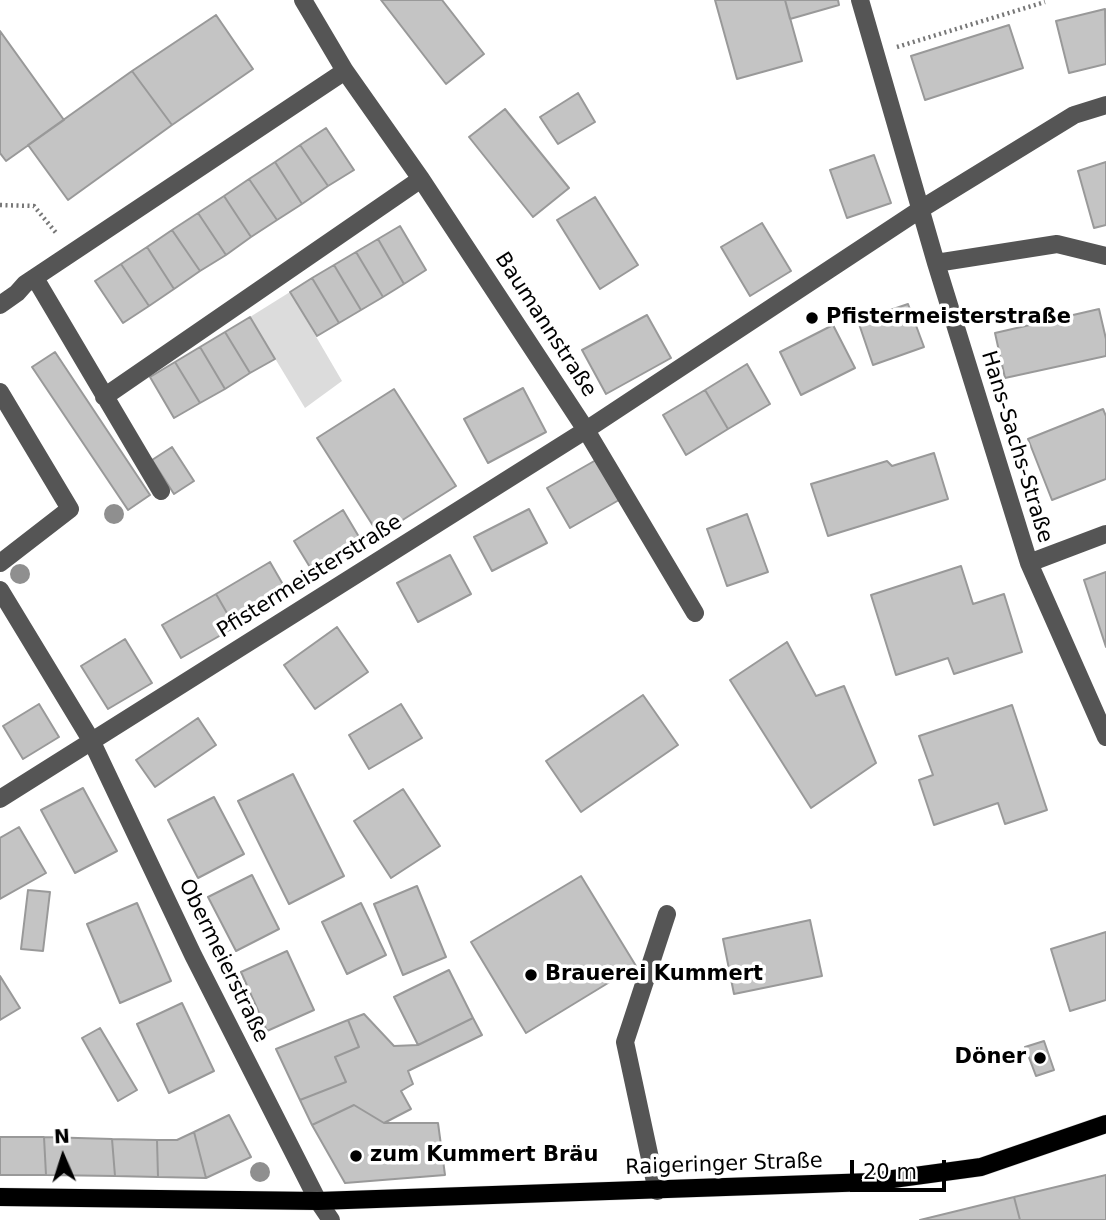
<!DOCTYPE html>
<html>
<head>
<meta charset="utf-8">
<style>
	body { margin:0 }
	#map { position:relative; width:1106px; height:1220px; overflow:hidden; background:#fff; font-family:"DejaVu Sans",sans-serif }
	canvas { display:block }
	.north { position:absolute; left:28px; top:1122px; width:70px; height:70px; -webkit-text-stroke:5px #fff; paint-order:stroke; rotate:357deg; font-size:19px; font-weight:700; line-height:28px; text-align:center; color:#000 }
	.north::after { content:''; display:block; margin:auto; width:24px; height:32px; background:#000; clip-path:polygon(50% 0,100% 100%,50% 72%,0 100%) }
	.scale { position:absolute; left:850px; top:1160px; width:96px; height:32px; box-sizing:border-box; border:4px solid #000; border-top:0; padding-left:9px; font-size:21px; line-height:24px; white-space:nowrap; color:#000; -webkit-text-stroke:5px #fff; paint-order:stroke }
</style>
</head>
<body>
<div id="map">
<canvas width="1106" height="1220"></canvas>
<div class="north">N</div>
<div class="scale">20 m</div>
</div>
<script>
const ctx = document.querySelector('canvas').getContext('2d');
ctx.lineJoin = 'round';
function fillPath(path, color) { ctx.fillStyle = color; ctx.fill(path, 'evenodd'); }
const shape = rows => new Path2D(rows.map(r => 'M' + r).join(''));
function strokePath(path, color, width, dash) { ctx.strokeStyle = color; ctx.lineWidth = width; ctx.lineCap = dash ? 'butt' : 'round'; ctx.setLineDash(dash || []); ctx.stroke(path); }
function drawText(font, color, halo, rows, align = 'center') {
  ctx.font = font + ' "DejaVu Sans",sans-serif'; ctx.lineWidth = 7; ctx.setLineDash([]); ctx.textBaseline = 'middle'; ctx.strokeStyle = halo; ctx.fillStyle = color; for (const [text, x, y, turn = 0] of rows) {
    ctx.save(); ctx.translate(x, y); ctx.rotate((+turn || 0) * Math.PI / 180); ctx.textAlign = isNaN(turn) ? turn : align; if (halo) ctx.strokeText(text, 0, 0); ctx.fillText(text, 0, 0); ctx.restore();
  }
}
fillPath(shape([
	[290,292,342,381,305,408,250,317]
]), '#dcdcdc');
const building = shape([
	[381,0,442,0,484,54,446,84,381,0],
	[715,0,785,0,802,61,737,79,715,0],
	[785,0,838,0,839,5,790,19,785,0],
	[1105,9,1106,64,1069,73,1056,21,1105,9],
	[216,15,253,69,172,125,132,71,216,15],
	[1009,25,1023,68,925,100,911,56,1009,25],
	[0,31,64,120,6,161,0,153,0,31],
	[132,71,172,125,68,200,28,145,132,71],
	[578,93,595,122,558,144,540,117,578,93],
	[505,109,569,188,533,217,469,137,505,109],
	[326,128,354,170,328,186,300,145,326,128],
	[300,145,328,186,302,204,275,162,300,145],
	[874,155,891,203,847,218,830,170,874,155],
	[275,162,302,204,277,220,249,179,275,162],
	[1106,162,1106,225,1094,228,1078,171,1106,162],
	[249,179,277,220,251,237,224,196,249,179],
	[224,196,251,237,226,255,198,213,224,196],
	[595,197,638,265,600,289,557,220,595,197],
	[198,213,226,255,200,271,172,230,198,213],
	[762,223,791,271,750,296,721,247,762,223],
	[400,226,426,270,404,284,378,239,400,226],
	[172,230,200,271,174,289,147,247,172,230],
	[378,239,404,284,383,297,356,252,378,239],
	[147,247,174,289,149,306,121,264,147,247],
	[356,252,383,297,361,310,334,265,356,252],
	[121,264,149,306,123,323,95,281,121,264],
	[334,265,361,310,339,323,312,278,334,265],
	[312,278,339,323,317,336,290,292,312,278],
	[908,304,924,347,873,365,858,321,908,304],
	[1099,309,1106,339,1106,356,1005,378,995,333,1099,309],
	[647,315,671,358,606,394,582,350,647,315],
	[250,317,275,359,250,373,225,332,250,317],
	[833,325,855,368,801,395,780,352,833,325],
	[225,332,250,373,225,389,200,347,225,332],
	[200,347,225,389,200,403,175,362,200,347],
	[55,352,150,495,128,510,32,367,55,352],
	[175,362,200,403,174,418,150,377,175,362],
	[747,364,770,404,728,429,705,390,747,364],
	[523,388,546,432,488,463,464,419,523,388],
	[394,389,456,486,379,535,317,438,394,389],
	[705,390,728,429,686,455,663,415,705,390],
	[1103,409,1106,416,1106,479,1052,500,1028,439,1103,409],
	[172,447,194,481,174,494,152,460,172,447],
	[934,453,948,499,828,536,811,484,887,461,892,466,934,453],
	[596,460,619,500,570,528,547,488,596,460],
	[529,509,547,543,492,571,474,537,529,509],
	[343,510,365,547,316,577,294,541,343,510],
	[747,514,768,572,727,586,707,529,747,514],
	[450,555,471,594,418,622,397,583,450,555],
	[270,562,289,595,235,627,216,594,270,562],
	[961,566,973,604,1004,594,1022,652,954,674,948,658,896,675,871,595,961,566],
	[1106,572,1106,647,1084,580,1106,572],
	[216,594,235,627,181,658,162,625,216,594],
	[337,627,368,672,315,709,284,665,337,627],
	[125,639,152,683,108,709,81,666,125,639],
	[787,642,816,696,844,686,876,763,811,808,730,680,787,642],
	[643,695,678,745,581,812,546,761,643,695],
	[39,704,59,737,23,759,3,726,39,704],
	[401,704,422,738,369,769,349,735,401,704],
	[1012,705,1047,810,1005,824,998,803,934,825,919,780,933,775,919,736,1012,705],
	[198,718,216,745,155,787,136,760,198,718],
	[293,774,344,876,289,904,238,801,293,774],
	[83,788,117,851,75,873,41,810,83,788],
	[403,789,440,846,391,878,354,821,403,789],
	[214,797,244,854,198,878,168,820,214,797],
	[19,827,46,873,0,899,0,838,19,827],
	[252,875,279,929,236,951,208,897,252,875],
	[581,876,636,966,526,1033,471,942,581,876],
	[417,886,446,957,403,975,374,904,417,886],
	[28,890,50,892,43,951,21,949,28,890],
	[137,903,171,981,120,1003,87,924,137,903],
	[361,903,386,955,347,974,322,922,361,903],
	[810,920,822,976,734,994,723,939,810,920],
	[1106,932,1106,1000,1070,1011,1051,949,1106,932],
	[287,951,314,1010,267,1031,241,972,287,951],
	[449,970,473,1018,418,1045,394,997,449,970],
	[0,976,20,1008,0,1020,0,976],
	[182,1003,214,1071,169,1093,137,1024,182,1003],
	[364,1014,394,1046,418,1045,473,1018,482,1035,408,1071,413,1084,401,1091,411,1109,384,1123,354,1105,312,1125,300,1100,346,1082,335,1057,359,1047,348,1020,364,1014],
	[348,1020,359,1047,335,1057,346,1082,300,1100,276,1049,348,1020],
	[100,1028,137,1090,118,1101,82,1038,100,1028],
	[1044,1041,1054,1070,1036,1076,1025,1047,1044,1041],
	[354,1105,384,1123,438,1123,445,1175,345,1183,312,1125,354,1105],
	[229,1115,251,1157,206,1178,194,1132,229,1115],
	[194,1132,206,1178,158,1177,157,1140,177,1140,194,1132],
	[0,1137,44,1137,46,1175,0,1175,0,1137],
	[44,1137,112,1139,115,1176,46,1175,44,1137],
	[112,1139,157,1140,158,1177,115,1176,112,1139],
	[1106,1175,1106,1220,1020,1220,1014,1197,1106,1175],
	[1014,1197,1020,1220,920,1220,1014,1197]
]);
fillPath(building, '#c4c4c4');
strokePath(building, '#999', 2);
const major = shape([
	[0,1197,318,1201,871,1182,981,1167,1106,1124]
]);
strokePath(major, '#dbdbdb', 19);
strokePath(shape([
	[897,47,1045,2],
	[0,205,34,206,57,234]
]), '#777', 4.5, [2, 3.5]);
strokePath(shape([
	[303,0,345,71,421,179,586,430,695,613],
	[860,0,936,263,1029,563,1106,737],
	[936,263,1057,244,1106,256],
	[35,278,161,491],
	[0,305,17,293,25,284,345,71],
	[0,392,70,509,0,563],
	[104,397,421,179],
	[1029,563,1106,534],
	[0,590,91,740,193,955,318,1201,331,1220],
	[0,799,586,430,921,209,1074,115,1106,105],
	[657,1191,625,1042,667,914]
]), '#555', 18);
strokePath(major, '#000', 18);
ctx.fillStyle = '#8f8f8f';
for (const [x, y] of [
	[114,514],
	[20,574],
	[260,1172]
]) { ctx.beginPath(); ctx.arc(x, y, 10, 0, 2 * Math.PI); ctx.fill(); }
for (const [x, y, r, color] of [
	[812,318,7,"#000"],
	[531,975,7,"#000"],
	[1040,1058,7,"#000"],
	[356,1156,7,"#000"]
]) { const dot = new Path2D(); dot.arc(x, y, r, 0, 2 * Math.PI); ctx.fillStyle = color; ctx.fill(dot); strokePath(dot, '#fff', 2.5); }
drawText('bold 21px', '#000', '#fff', [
	["Pfistermeisterstraße",826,318],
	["Brauerei Kummert",545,975],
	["Döner",1026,1058,"right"],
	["zum Kummert Bräu",370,1156]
], 'left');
drawText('21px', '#000', '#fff', [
	["Baumannstraße",545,325,57],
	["Hans-Sachs-Straße",1016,447,73],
	["Pfistermeisterstraße",310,577,-32],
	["Obermeierstraße",223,961,64],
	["Raigeringer Straße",724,1165,-2]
]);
</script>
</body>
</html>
